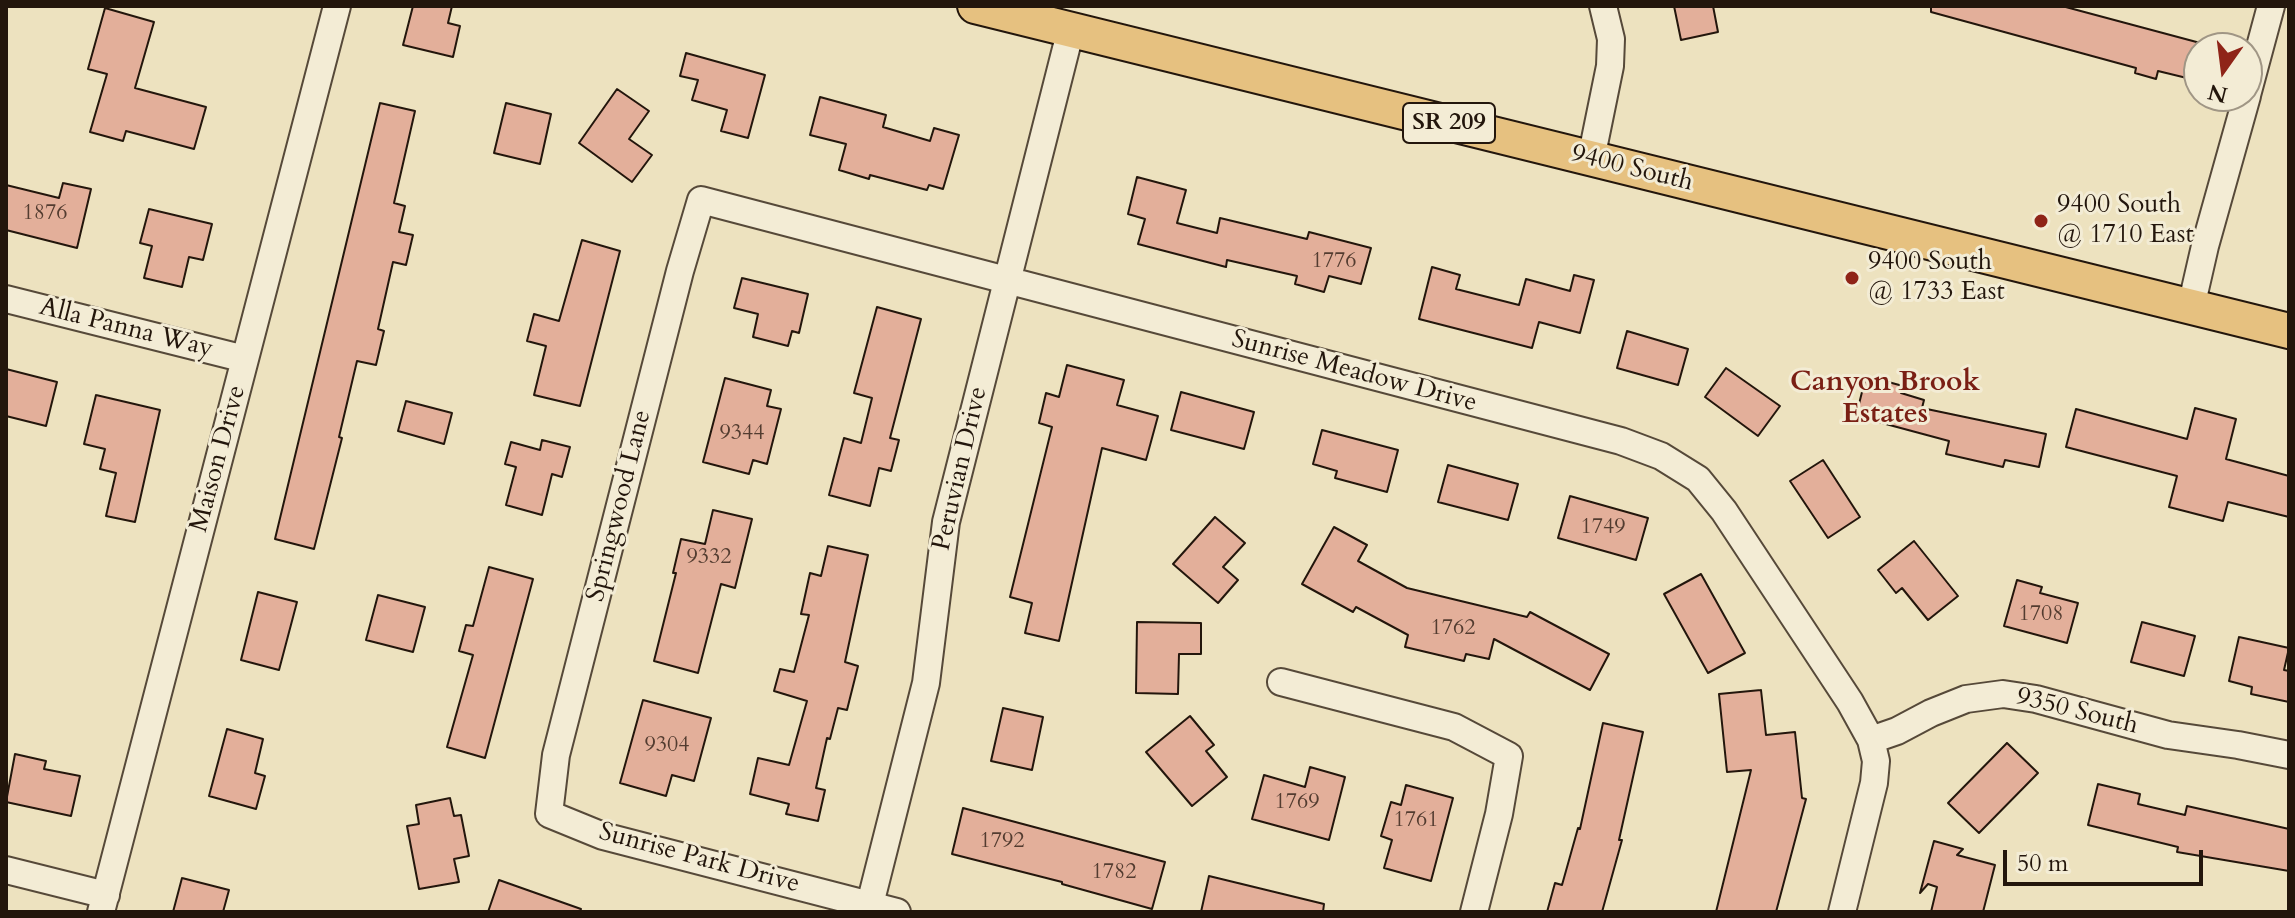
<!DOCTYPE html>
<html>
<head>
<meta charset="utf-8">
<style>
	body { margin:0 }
	#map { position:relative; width:2295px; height:918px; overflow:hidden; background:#ede2bf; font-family:Cardo,serif }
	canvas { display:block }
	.frame { position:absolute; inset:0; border:8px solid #23160c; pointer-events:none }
	.north { position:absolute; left:2183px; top:32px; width:80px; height:80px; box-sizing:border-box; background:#f3ecd5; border:2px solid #a09685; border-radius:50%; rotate:194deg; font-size:22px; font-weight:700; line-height:32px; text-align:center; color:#23160c }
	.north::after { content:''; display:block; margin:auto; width:28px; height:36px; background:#8f2418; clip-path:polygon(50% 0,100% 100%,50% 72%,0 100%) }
	.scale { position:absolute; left:2003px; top:850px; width:200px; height:36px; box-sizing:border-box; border:4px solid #23160c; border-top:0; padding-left:10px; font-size:24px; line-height:28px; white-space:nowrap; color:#23160c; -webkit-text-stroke:6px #f3ecd5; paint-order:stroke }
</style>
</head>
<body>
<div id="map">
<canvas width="2295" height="918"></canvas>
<div class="frame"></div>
<div class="north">N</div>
<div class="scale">50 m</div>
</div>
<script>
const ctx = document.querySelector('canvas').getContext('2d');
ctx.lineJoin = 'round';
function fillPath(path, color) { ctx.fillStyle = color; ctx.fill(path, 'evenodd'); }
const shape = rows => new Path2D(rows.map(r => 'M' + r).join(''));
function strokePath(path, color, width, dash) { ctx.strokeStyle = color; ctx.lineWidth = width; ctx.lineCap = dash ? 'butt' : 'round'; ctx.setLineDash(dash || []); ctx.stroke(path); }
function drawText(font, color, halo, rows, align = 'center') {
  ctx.font = font + ' Cardo,serif'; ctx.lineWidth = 6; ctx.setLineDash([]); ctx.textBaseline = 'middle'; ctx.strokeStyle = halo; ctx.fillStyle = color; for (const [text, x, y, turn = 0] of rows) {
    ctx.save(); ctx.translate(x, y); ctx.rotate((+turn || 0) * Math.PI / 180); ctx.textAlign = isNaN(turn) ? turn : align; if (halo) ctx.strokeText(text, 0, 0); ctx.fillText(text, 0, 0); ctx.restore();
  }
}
const building = shape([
	[413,6,452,6,448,23,460,26,453,57,403,45,413,6],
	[1674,6,1713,6,1718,32,1681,40,1674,6],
	[1931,6,2062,6,2204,44,2203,48,2199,48,2199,64,2195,80,2158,71,2156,79,2135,73,2136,68,1931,12,1931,6],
	[105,8,154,22,135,88,206,107,194,149,126,131,123,141,90,132,107,74,88,69,105,8],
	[686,53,765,75,748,138,721,131,727,110,692,100,698,80,680,76,686,53],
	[617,89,649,111,629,139,652,155,632,182,579,143,617,89],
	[820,97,886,115,883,127,930,141,934,128,959,135,943,189,929,185,927,190,870,175,869,179,839,170,846,144,810,135,820,97],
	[380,103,415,111,394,203,405,206,399,232,413,235,406,265,393,262,378,329,384,331,376,365,357,361,339,437,342,438,314,549,275,539,380,103],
	[506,103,551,114,540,164,494,153,506,103],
	[1137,177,1186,190,1177,223,1217,233,1220,218,1307,239,1309,232,1371,248,1361,284,1329,276,1324,292,1295,284,1297,276,1227,260,1226,267,1138,244,1145,219,1128,214,1137,177],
	[63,183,91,189,77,248,6,230,6,185,59,198,63,183],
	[149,209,212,224,203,260,189,257,182,287,144,278,152,246,140,243,149,209],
	[582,240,620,251,580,406,534,395,546,346,527,341,534,314,559,321,582,240],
	[1432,267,1460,275,1456,289,1519,305,1526,279,1570,291,1574,275,1594,280,1580,333,1539,322,1532,348,1419,319,1432,267],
	[742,278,808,294,799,333,792,331,788,346,753,337,758,314,734,308,742,278],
	[877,307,921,319,890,438,899,440,891,471,879,468,870,506,829,495,844,438,861,443,872,398,854,393,877,307],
	[1627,331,1688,349,1678,385,1617,368,1627,331],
	[1067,365,1124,380,1117,405,1158,416,1146,460,1102,448,1059,641,1025,633,1032,603,1010,597,1052,427,1039,423,1046,393,1059,397,1067,365],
	[1726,368,1780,406,1758,436,1705,397,1726,368],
	[6,369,57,382,46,426,6,416,6,369],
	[1866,376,1903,386,1901,393,1924,400,1922,408,2046,434,2039,467,2005,460,2003,467,1946,454,1949,441,1856,416,1866,376],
	[725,378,771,390,767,406,781,409,767,464,753,460,749,474,703,462,725,378],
	[1181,392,1254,412,1244,449,1171,430,1181,392],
	[96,395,160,410,135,522,106,516,116,473,100,469,105,449,84,444,96,395],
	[406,401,452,413,444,444,398,431,406,401],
	[2195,408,2236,419,2226,459,2289,476,2289,517,2228,502,2223,521,2169,507,2177,476,2066,447,2076,409,2187,439,2195,408],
	[1322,430,1398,450,1387,492,1335,478,1337,471,1313,464,1322,430],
	[542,440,570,447,562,477,552,474,542,515,506,505,516,467,505,464,511,442,540,450,542,440],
	[1823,460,1860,517,1828,538,1790,481,1823,460],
	[1448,465,1518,484,1508,520,1438,502,1448,465],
	[1570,496,1648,518,1636,560,1558,538,1570,496],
	[713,510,752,519,735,588,721,584,698,673,654,661,676,573,673,573,681,539,705,544,713,510],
	[1215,517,1245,543,1223,567,1238,580,1218,603,1173,564,1215,517],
	[1334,527,1367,545,1358,561,1407,588,1527,617,1530,612,1609,654,1590,690,1494,639,1489,659,1466,654,1464,661,1405,647,1408,635,1356,607,1353,612,1302,584,1334,527],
	[1914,541,1958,596,1928,620,1902,588,1896,593,1878,570,1914,541],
	[828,546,868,555,845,662,858,666,847,710,838,708,830,739,827,738,816,788,825,790,818,821,786,814,789,804,750,794,758,758,789,765,807,701,774,691,780,669,794,672,809,615,801,614,810,573,821,576,828,546],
	[489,567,533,579,485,758,447,747,473,655,459,651,466,625,473,626,489,567],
	[1701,574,1745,653,1708,673,1664,594,1701,574],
	[2017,580,2042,587,2040,593,2078,603,2067,643,2004,626,2017,580],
	[258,592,297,602,279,670,241,660,258,592],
	[378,595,425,607,413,652,366,640,378,595],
	[1137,622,1201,623,1201,654,1179,654,1178,694,1136,693,1137,622],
	[2142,622,2195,636,2184,676,2131,662,2142,622],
	[2239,637,2289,648,2284,670,2289,671,2289,702,2251,694,2252,687,2229,681,2239,637],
	[1761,690,1766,735,1795,732,1802,798,1806,799,1776,912,1716,912,1751,770,1727,772,1719,694,1761,690],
	[643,700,711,718,694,781,672,775,666,796,620,783,643,700],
	[1003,708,1043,717,1032,770,991,761,1003,708],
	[1190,716,1214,745,1206,751,1227,777,1192,806,1146,752,1190,716],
	[1603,723,1643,732,1619,840,1622,840,1602,912,1547,912,1555,883,1562,885,1578,828,1580,829,1603,723],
	[227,729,263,739,255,773,265,776,256,809,209,796,227,729],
	[2007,743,2038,773,1979,833,1948,803,2007,743],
	[15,754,46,761,44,769,80,776,71,816,6,802,15,754],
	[1310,767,1345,777,1329,840,1252,819,1264,775,1305,787,1310,767],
	[2098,784,2140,794,2138,804,2185,815,2187,806,2289,829,2289,871,2177,852,2178,847,2088,825,2098,784],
	[1406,785,1453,798,1431,881,1384,868,1392,840,1381,836,1391,802,1401,805,1406,785],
	[450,798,454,816,461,815,469,856,454,859,459,882,419,889,407,826,419,824,416,805,450,798],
	[963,808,1165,862,1152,909,1062,884,1062,882,952,854,963,808],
	[1934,841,1963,849,1957,855,1995,865,1983,912,1931,912,1937,887,1928,884,1920,893,1934,841],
	[1209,876,1324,904,1323,912,1201,912,1209,876],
	[182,878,229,890,223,912,173,912,182,878],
	[499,880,581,909,580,912,488,912,499,880]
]);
fillPath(building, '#e3af9a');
strokePath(building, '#23160c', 2);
const minor = shape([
	[2247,95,2271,6],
	[1591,159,1610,66,1611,39,1603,6],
	[6,299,245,359],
	[2191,307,2205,246,2247,96],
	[1281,682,1454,727,1509,756,1499,814,1474,912],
	[1871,740,1897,731,1931,713,1966,699,2003,694,2036,699,2168,735,2238,745,2289,755],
	[6,870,106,895],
	[101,912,337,6],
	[868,912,926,683,946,522,1071,29],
	[897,912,603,836,549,814,556,755,680,271,701,200,1621,441,1661,456,1698,479,1724,511,1850,702,1871,740,1876,761,1874,783,1842,912]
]);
const major = shape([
	[975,6,2289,331]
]);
strokePath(minor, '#564939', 30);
strokePath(major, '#23160c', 38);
strokePath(minor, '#f3ecd5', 26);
strokePath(major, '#e6c180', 34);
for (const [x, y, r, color] of [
	[2041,221,8,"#8f2418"],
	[1852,278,8,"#8f2418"]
]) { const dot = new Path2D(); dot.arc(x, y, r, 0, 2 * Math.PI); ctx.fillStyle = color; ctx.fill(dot); strokePath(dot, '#f3ecd5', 3); }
drawText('22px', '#533c30', null, [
	["1876",45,214],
	["1776",1334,262],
	["9344",742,434],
	["1749",1603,528],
	["9332",709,558],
	["1708",2041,615],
	["1762",1453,629],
	["9304",667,746],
	["1769",1297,803],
	["1761",1416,821],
	["1792",1002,842],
	["1782",1114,873]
]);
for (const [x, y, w] of [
	[1449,123,92]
]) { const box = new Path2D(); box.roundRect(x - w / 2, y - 20, w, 40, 6); ctx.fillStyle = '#f3ecd5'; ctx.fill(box); strokePath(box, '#23160c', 2); }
drawText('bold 24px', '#23160c', null, [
	["SR 209",1449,123]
]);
drawText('26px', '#23160c', '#f3ecd5', [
	["9400 South",1632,169,14],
	["Alla Panna Way",126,329,14],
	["Sunrise Meadow Drive",1354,372,15],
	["Maison Drive",219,459,-75],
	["Peruvian Drive",961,469,-77],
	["Springwood Lane",620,506,-76],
	["9350 South",2077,712,14],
	["Sunrise Park Drive",699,859,15]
]);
drawText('26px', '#23160c', '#f3ecd5', [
	["9400 South",2057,206],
	["@ 1710 East",2057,236],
	["9400 South",1868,263],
	["@ 1733 East",1868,293]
], 'left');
drawText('bold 28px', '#7a1f14', '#f3ecd5', [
	["Canyon Brook",1885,384],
	["Estates",1885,416]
]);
</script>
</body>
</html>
